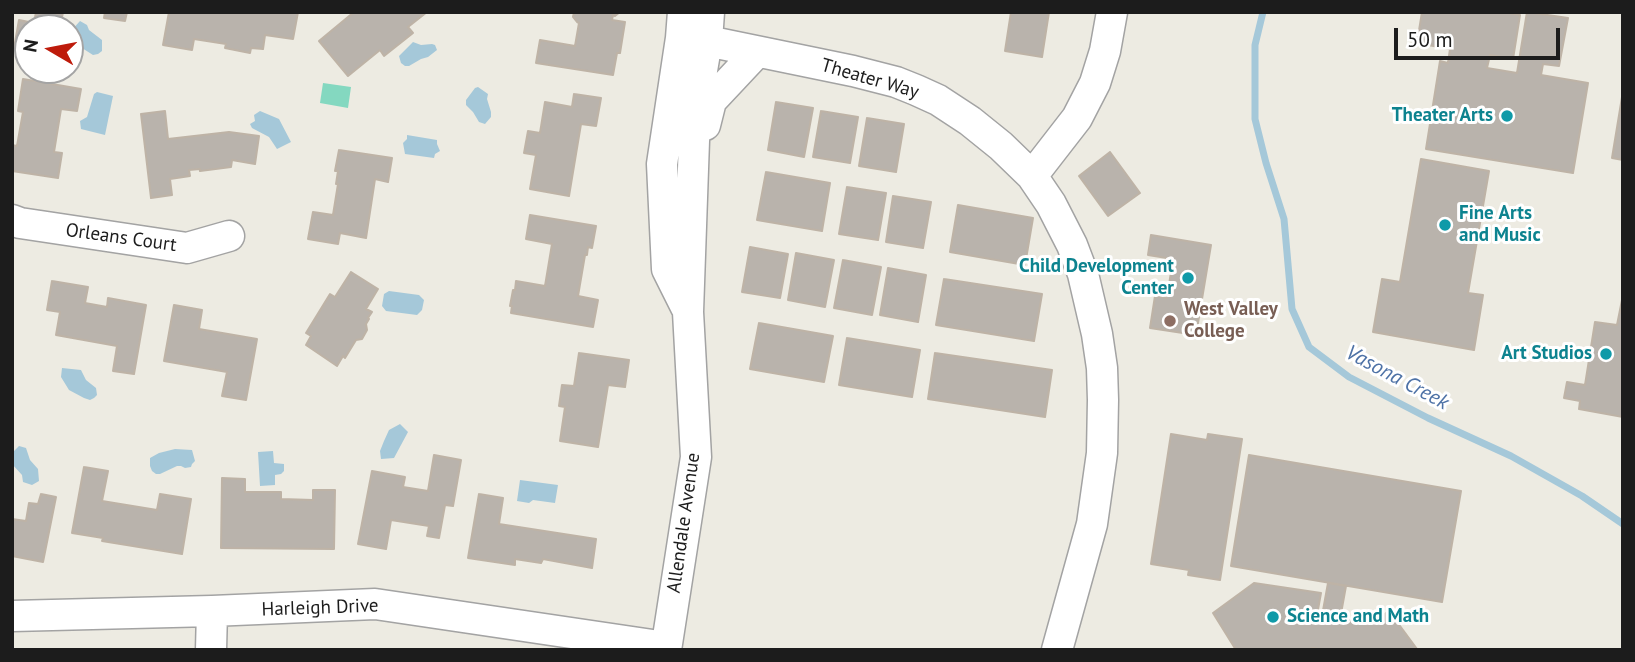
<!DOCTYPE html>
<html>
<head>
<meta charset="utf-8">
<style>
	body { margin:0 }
	#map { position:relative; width:1635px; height:662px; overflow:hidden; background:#edebe2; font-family:"PT Sans",sans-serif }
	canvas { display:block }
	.frame { position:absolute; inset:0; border:14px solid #1c1c1c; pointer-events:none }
	.north { position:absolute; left:14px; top:14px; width:70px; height:70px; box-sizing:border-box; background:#fff; border:2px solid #a4a4a4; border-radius:50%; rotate:280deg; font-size:19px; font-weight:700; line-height:28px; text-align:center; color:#1c1c1c }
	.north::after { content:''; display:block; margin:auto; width:24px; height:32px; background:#be1b0b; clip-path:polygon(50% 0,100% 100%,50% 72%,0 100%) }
	.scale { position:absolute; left:1394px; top:28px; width:166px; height:32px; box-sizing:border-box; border:4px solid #1c1c1c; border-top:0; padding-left:9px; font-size:21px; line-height:24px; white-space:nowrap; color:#1c1c1c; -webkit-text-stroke:5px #fff; paint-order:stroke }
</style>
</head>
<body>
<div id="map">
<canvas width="1635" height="662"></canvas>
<div class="frame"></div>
<div class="north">N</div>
<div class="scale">50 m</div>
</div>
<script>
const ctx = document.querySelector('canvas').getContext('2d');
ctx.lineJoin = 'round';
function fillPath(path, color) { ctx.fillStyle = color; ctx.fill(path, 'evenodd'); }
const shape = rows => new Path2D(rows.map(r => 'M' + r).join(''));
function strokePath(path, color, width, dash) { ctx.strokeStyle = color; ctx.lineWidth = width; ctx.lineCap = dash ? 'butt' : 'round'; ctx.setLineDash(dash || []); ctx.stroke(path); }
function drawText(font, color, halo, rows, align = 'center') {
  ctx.font = font + ' "PT Sans",sans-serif'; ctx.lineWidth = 6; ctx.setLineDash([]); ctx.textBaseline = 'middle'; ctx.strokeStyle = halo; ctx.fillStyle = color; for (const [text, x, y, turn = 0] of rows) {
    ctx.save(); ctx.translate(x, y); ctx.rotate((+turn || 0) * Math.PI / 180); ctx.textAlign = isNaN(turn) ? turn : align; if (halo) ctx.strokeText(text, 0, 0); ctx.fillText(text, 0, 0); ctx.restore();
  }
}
fillPath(shape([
	[323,83,351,87,348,108,320,103]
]), '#84d8c0');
fillPath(shape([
	[80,21,87,25,89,30,102,40,102,51,98,54,93,55,71,41,70,32],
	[413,42,421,45,432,44,435,45,437,50,428,57,421,59,409,66,405,66,401,63,399,56],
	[478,87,488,94,487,99,491,112,491,117,485,124,479,122,473,112,466,105,466,100,475,88],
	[97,92,113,96,105,135,81,129,80,121,87,117,94,94],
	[260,111,279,119,291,142,277,149,269,137,252,128,250,124,255,121,254,115],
	[407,135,437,140,437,144,440,151,435,154,434,158,405,154,403,143,407,139],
	[389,291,419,295,424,300,422,310,417,315,386,311,382,306,384,294],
	[62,368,81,370,86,380,96,388,97,395,94,398,90,400,84,398,69,390,61,377],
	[400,424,408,432,394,458,381,459,380,451,384,441,389,430],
	[19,446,26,448,30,460,38,469,39,481,32,485,23,482,22,475,12,464,12,453],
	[175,449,192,450,195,461,192,464,191,467,185,468,181,466,177,466,160,474,156,474,152,471,150,466,150,458,159,453],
	[273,451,274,463,284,464,284,471,281,474,275,475,275,485,260,486,258,452],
	[520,480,558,485,555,503,533,500,529,503,517,501]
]), '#a5c8d9');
strokePath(shape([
	[1263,12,1255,45,1255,119,1266,163,1284,219,1292,309,1309,347,1349,377,1428,418,1511,456,1582,496,1623,524]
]), '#a5c8d9', 7);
const building = shape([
	[36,12,63,12,60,28,28,28,28,50,14,48,19,20,34,23,36,12],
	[105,12,127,12,125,21,104,18,105,12],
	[169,12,298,12,293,39,265,35,263,49,251,48,250,53,225,48,226,44,194,39,192,50,163,45,169,12],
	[354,12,427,12,408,27,413,33,384,56,380,50,348,76,319,41,354,12],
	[574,12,620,12,615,16,613,15,612,20,625,22,620,53,617,53,613,75,536,63,540,40,575,46,579,23,577,22,573,17,574,12],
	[1011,12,1049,12,1042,57,1005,51,1011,12],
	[1422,12,1504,12,1520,15,1513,59,1490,55,1487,68,1517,73,1527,12,1568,18,1559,66,1543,64,1541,75,1588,83,1573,173,1426,149,1440,61,1448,63,1450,49,1417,43,1422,12],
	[23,79,81,89,77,111,61,109,54,152,62,153,58,178,12,171,12,145,17,146,23,112,18,111,23,79],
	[1623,91,1623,160,1612,158,1623,91],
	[574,94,601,98,596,126,581,124,569,196,530,189,536,155,524,153,528,131,540,133,545,102,572,107,574,94],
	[776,102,813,108,804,157,768,150,776,102],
	[165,111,168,139,229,132,259,136,255,164,232,160,231,167,200,171,200,169,189,170,190,176,170,179,172,195,151,198,141,114,165,111],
	[821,111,858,117,850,163,813,157,821,111],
	[867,118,904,124,896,172,859,166,867,118],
	[339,150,392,158,388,182,375,179,366,238,340,233,338,244,308,239,313,212,333,215,338,184,336,184,338,171,335,171,339,150],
	[1110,152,1140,193,1108,216,1079,176,1110,152],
	[1421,159,1489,171,1468,293,1483,295,1474,350,1373,332,1382,279,1400,282,1421,159],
	[766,172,830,183,822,231,757,220,766,172],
	[847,187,886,193,878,240,839,234,847,187],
	[893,196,931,202,923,248,886,242,893,196],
	[958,205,1033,218,1025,265,950,252,958,205],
	[530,215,596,226,592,248,588,247,587,255,585,255,578,296,598,300,593,327,511,313,512,306,510,306,513,290,515,290,516,281,545,286,552,244,526,239,530,215],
	[1151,235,1211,245,1196,335,1150,328,1155,296,1167,298,1173,259,1148,255,1151,235],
	[750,247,788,254,780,298,742,292,750,247],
	[796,253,834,260,825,307,788,300,796,253],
	[843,260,881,267,872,315,834,308,843,260],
	[888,268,926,275,918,322,880,315,888,268],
	[351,272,378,289,366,309,372,312,368,318,369,319,366,324,367,330,362,339,356,340,345,358,343,356,337,366,306,345,311,336,306,333,330,294,335,297,351,272],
	[944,279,1042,294,1034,341,936,325,944,279],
	[52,281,88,287,85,303,107,307,108,298,146,305,134,374,113,371,117,346,56,335,60,312,47,310,52,281],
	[1622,300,1623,417,1579,409,1580,401,1564,398,1567,382,1585,385,1595,322,1617,325,1622,300],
	[174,305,202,310,199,329,257,339,246,400,222,396,227,372,164,361,174,305],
	[759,323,833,336,824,382,750,369,759,323],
	[847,338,920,350,912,397,839,385,847,338],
	[579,353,629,360,625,387,608,385,598,447,560,441,565,407,559,406,562,385,574,386,579,353],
	[935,353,1052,370,1045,417,928,399,935,353],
	[1171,434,1207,440,1208,434,1242,439,1220,580,1188,575,1189,570,1151,564,1171,434],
	[434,455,461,460,453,506,445,505,439,538,427,536,429,526,391,520,386,549,358,544,372,471,405,477,403,487,428,491,434,455],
	[1249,455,1461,491,1442,602,1231,566,1249,455],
	[84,467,108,471,102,501,157,510,160,494,191,499,182,554,102,541,103,538,72,533,84,467],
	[222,478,245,479,245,492,281,492,281,499,313,500,313,490,335,490,334,549,221,548,222,478],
	[41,494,56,497,43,562,12,556,12,519,26,521,29,503,38,504,41,494],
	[479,494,503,498,499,524,596,539,592,568,543,559,541,563,515,559,515,565,468,558,479,494],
	[1254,583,1321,593,1317,615,1322,616,1370,624,1389,611,1417,649,1326,650,1312,648,1311,650,1236,650,1213,613,1254,583],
	[1328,583,1346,586,1340,619,1322,616,1328,583]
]);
fillPath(building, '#b9b3ac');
strokePath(building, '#beb3a6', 2);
const minor = shape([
	[683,12,681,38,662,164,667,269,686,307],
	[681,38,707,41,853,71,896,82,916,90,938,100,970,121,1001,146,1032,176,1051,204,1072,245,1083,274,1097,334,1102,368,1103,400,1102,453,1092,524,1057,650],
	[705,125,711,101,757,52],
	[1032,176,1077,118,1095,83,1105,51,1112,12],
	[12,220,20,223,187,248,229,236],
	[12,616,212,611,375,604,666,647],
	[211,650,212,611],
	[666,650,696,457,688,312,695,112,707,41,709,12]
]);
strokePath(minor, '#a3a3a3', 33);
strokePath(minor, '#fff', 30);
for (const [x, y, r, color] of [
	[1507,116,7,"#0f9aa8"],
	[1445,225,7,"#0f9aa8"],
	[1188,278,7,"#0f9aa8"],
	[1170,321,7,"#8d6e63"],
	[1606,354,7,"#0f9aa8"],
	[1273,617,7,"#0f9aa8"]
]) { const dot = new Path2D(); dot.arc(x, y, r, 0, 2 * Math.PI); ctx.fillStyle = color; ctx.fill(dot); strokePath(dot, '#fff', 2.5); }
drawText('19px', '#1c1c1c', '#fff', [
	["Theater Way",870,79,16],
	["Orleans Court",121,238,8],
	["Allendale Avenue",684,523,-82],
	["Harleigh Drive",320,608,-2]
]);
drawText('bold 19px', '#0d838f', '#fff', [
	["Theater Arts",1493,116],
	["Fine Arts",1459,214,"left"],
	["and Music",1459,236,"left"],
	["Child Development",1174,267],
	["Center",1174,289],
	["Art Studios",1592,354],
	["Science and Math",1287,617,"left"]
], 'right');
drawText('bold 19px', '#785e54', '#fff', [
	["West Valley",1184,310],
	["College",1184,332]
], 'left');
drawText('italic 21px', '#4e72a6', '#fff', [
	["Vasona Creek",1397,378,28]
]);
</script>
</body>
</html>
